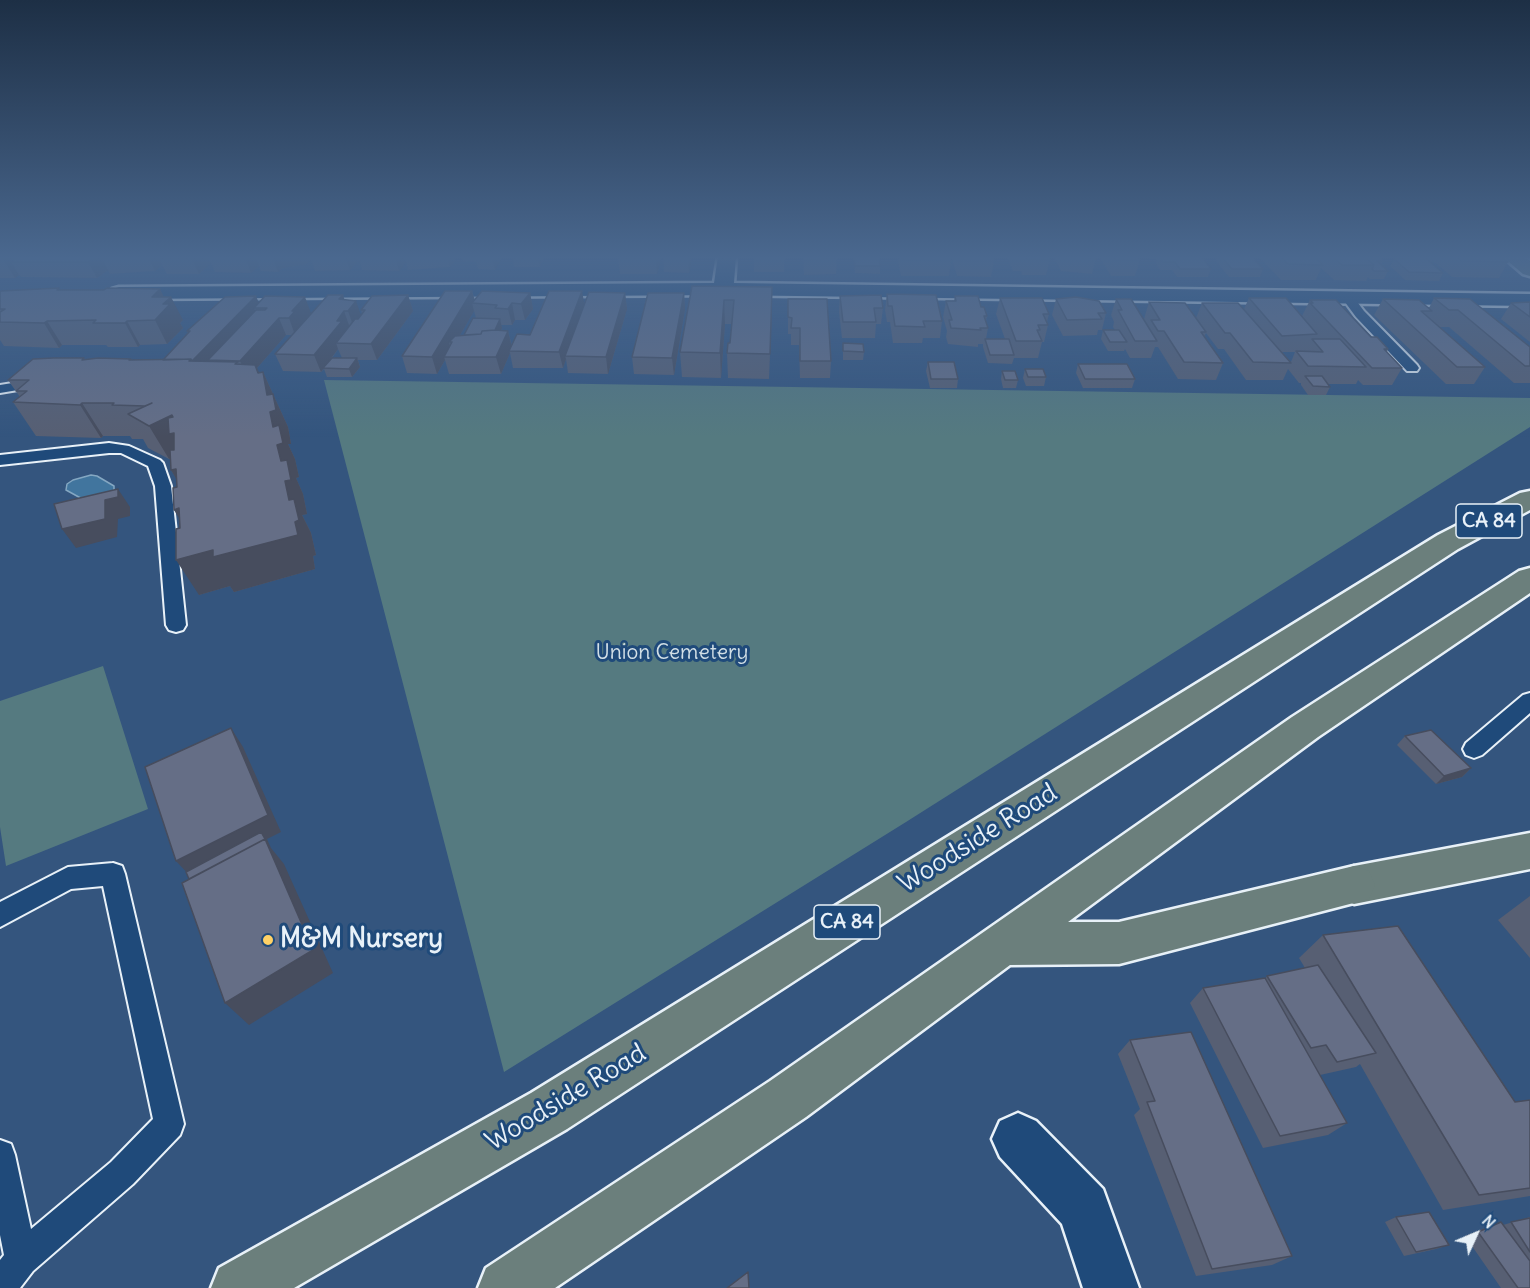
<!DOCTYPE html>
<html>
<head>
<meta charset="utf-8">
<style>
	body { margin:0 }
	#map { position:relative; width:1530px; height:1288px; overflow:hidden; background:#34557e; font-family:Delius,sans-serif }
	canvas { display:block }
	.north { position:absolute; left:1446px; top:1204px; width:60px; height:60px; -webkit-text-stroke:4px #1f4a7a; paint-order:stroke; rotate:46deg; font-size:16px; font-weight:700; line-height:24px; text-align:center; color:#e8f1f8 }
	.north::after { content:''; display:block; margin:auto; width:21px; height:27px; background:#e8f1f8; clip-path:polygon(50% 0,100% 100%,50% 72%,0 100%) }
</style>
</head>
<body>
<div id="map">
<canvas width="1530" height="1288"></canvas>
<div class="north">N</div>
</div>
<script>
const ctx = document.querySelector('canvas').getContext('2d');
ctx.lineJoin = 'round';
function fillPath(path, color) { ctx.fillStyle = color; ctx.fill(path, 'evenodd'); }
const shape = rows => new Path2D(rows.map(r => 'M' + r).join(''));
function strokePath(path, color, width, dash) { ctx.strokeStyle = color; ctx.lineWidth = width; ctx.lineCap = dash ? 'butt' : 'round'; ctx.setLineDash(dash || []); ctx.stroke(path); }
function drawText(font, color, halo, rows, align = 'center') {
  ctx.font = font + ' Delius,sans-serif'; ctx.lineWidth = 6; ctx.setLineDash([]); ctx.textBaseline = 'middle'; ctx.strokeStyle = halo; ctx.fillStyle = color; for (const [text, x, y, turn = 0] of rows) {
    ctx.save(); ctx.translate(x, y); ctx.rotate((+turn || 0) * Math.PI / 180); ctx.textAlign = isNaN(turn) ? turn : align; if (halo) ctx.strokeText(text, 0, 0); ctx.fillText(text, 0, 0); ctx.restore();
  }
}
fillPath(shape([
	[324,380,1530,398,1530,427,906,822,504,1072],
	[103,666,148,809,6,866,0,827,0,701]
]), '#557a80');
const water = shape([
	[91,475,97,476,114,486,114,493,86,501,66,490,67,484,73,480,91,475]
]);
fillPath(water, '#41759e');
strokePath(water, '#84a7c2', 1.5);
const service = shape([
	[1348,294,1352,295,1364,311,1417,365,1419,368,1417,371,1407,371,1356,317,1342,298,1348,294],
	[37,379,44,383,42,386,0,393,0,385,37,379],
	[109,443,129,446,160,460,163,463,171,486,186,625,183,630,176,632,169,630,166,625,155,486,148,466,121,453,109,453,0,465,0,455,109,443],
	[1530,693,1530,713,1482,755,1474,758,1466,755,1463,749,1466,743,1523,695,1530,693],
	[113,863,122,866,125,874,184,1124,180,1135,133,1184,33,1271,20,1288,0,1288,0,1260,4,1255,0,1235,0,1140,11,1144,15,1155,31,1229,111,1162,153,1119,103,886,71,889,0,927,0,902,68,867,113,863]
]);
const minor = shape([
	[718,256,736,256,734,283,1530,294,1530,306,723,295,119,299,112,297,109,293,112,289,119,287,714,283,718,256],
	[1018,1113,1036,1121,1103,1189,1139,1288,1083,1288,1062,1224,1000,1157,992,1139,1000,1121,1018,1113]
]);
const primary = shape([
	[1530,833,1530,869,1354,904,1339,899,1333,885,1339,871,1354,866,1530,833]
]);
const trunk = shape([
	[1502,256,1524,256,1530,261,1530,276,1523,274,1502,256],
	[1530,491,1530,510,1458,549,567,1129,294,1288,211,1288,219,1268,531,1093,1438,535,1520,493,1530,491],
	[1530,568,1530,593,1318,737,1068,922,1119,922,1354,866,1369,871,1375,885,1369,899,1119,964,1010,965,806,1117,555,1288,478,1288,486,1268,770,1081,1292,717,1519,571,1530,568]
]);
strokePath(service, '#e8f1f8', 4);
strokePath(minor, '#e8f1f8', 5);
strokePath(primary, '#e8f1f8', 5);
strokePath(trunk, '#e8f1f8', 5);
fillPath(service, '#1f4a7a');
fillPath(minor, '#1f4a7a');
fillPath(primary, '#6b7f7c');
fillPath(trunk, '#6b7f7c');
fillPath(shape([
	[0,256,454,256,455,261,450,267,408,270,406,262,399,271,362,270,359,260,350,270,315,271,311,260,307,264,282,268,278,272,261,271,259,266,251,273,215,272,211,263,199,274,167,274,162,265,155,271,110,274,108,270,97,278,21,277,19,275,15,278,0,278],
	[461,256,503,256,495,270,478,269,476,262,463,261],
	[514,256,554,256,553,258,544,258,540,267,514,267,513,259],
	[662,256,657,274,620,274,618,258],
	[663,256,692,256,689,273,664,272],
	[754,256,785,256,784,272,754,272],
	[803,256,837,256,836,274,804,275],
	[853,256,879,256,880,266,880,274,855,273],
	[899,256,950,256,951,261,949,276,901,276,898,262],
	[951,256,992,256,994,261,991,277,957,276],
	[1007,256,1049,256,1050,260,1046,275,1022,275,1021,271,1013,271],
	[1053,256,1095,256,1096,259,1092,274,1061,271],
	[1099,256,1137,256,1140,260,1135,276,1111,276],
	[1148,256,1201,256,1211,269,1208,277,1177,277,1172,270,1160,270,1155,262,1156,259,1150,259],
	[1217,256,1251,256,1263,269,1260,277,1229,277,1216,261],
	[1258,256,1377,256,1383,261,1381,265,1388,271,1384,279,1370,279,1368,277,1366,281,1334,280,1321,268,1316,280,1281,280],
	[1408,256,1500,256,1508,262,1499,278,1452,277,1434,262,1430,262,1443,273,1439,281,1405,280,1390,266,1394,259,1407,258],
	[692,286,772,311,769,379,728,378,727,353,730,343,732,324,725,324,721,378,682,377,680,352],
	[60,290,164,297,183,320,180,323,183,328,167,344,140,345,138,347,108,347,106,345,62,345,59,348,4,346,0,340,0,292],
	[472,291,475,300,530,293,533,309,525,320,515,320,512,325,501,325,502,328,501,330,508,331,512,346,530,335,584,304,625,293,627,309,608,374,568,373,566,359,563,368,513,368,510,353,501,374,449,374,445,360,437,374,407,373,402,356],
	[474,311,476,318,464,335,460,335],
	[684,293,685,309,674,375,634,374,632,357],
	[887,294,942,321,940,338,923,338,922,343,893,343,890,322,887,322,885,310],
	[343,295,344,300,361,316,362,314,361,310,408,295,413,311,377,360,358,360,360,367,352,377,327,377,324,369,321,372,283,371,275,354,293,335,286,335,257,368,259,373,263,372,288,427,291,444,288,444,295,459,299,477,296,478,303,494,307,514,302,515,311,533,316,555,313,556,315,569,234,592,230,586,199,595,180,528,177,480,171,470,170,459,169,459,148,448,143,439,132,439,130,436,103,436,101,438,36,436,13,402,20,397,8,380,84,358,85,360,163,360,188,333,187,331,259,303,311,313,301,326],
	[338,349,342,358,332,358],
	[840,296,883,308,881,324,876,324,875,338,842,338,839,312],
	[955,296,981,307,987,316,986,321,988,328,986,339,1005,339,996,314,1000,298,1049,314,1047,322,1048,325,1044,342,1042,342,1038,358,1014,358,1012,364,988,363,983,347,983,344,978,344,978,347,948,344,946,337,947,331,943,317,946,301,954,301],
	[1249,298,1303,318,1302,316,1310,300,1371,337,1388,349,1387,352,1402,368,1392,385,1363,385,1358,380,1356,384,1328,384,1330,387,1326,395,1308,395,1301,385,1301,383,1299,383,1288,369,1283,380,1246,380,1224,349,1218,349,1206,333,1204,337,1223,363,1216,380,1178,379,1158,347,1155,347,1151,358,1130,358,1125,349,1124,351,1108,351,1101,339,1103,330,1115,330,1113,327,1114,322,1111,315,1116,299,1144,319,1149,302,1196,318,1202,303,1244,309],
	[1282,352,1295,352,1291,362],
	[1434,298,1530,347,1530,383,1514,383,1449,327,1439,327,1485,367,1474,384,1446,384,1374,315,1383,299,1429,308],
	[788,299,831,361,830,378,800,378,799,345,791,345,791,334,788,334],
	[1056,299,1106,313,1102,330,1098,330,1097,335,1063,336,1052,315],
	[1530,302,1530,342,1501,319,1511,303],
	[843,343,864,352,863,360,843,360],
	[928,362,958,379,957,388,930,388,926,371],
	[1078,364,1135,379,1132,388,1083,388,1076,373],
	[1025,369,1046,377,1044,386,1026,386,1023,378],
	[1002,371,1018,380,1016,388,1003,388,1001,379],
	[1405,736,1471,768,1462,777,1436,784,1397,745],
	[1530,896,1530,958,1498,920],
	[1323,935,1515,1102,1530,1100,1530,1196,1443,1210,1360,1064,1356,1067,1320,1075,1347,1123,1328,1135,1263,1148,1190,1003,1203,988,1265,979,1267,976,1305,968,1299,958],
	[1130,1040,1292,1256,1272,1265,1196,1276,1134,1115,1140,1109,1118,1054],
	[1396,1217,1449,1245,1436,1249,1404,1256,1385,1222],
	[1530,1217,1530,1288,1501,1288,1465,1236,1501,1222,1503,1225]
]), '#575f73');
fillPath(shape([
	[1,256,46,256,11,262,19,275,15,278],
	[97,256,125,256,102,258,108,270,97,278,88,262],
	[147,256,168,256,159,258,162,265,155,271],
	[194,256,219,256,208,257,211,263,199,274,192,259],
	[246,256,255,256,259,266,251,273,245,257],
	[272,256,310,256,311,260,307,264,282,268,278,272],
	[345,256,358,256,359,260,350,270],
	[395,256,404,256,406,262,399,271],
	[447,256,454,256,455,261,450,267],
	[492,256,503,256,495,270],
	[540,256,544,256,544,258,540,267,538,259],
	[657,256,662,256,657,274,656,259],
	[688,256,692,256,689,273],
	[772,287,772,311,769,379,770,354],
	[160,289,166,301,171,297,183,320,180,323,183,328,167,344,155,320,152,297],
	[472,291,475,303,472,303,474,311,453,347,452,342,449,342,451,350,444,357,445,360,437,374,432,357],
	[582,291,585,307,565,356,566,359,563,368,559,352],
	[530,293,533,309,525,320,521,304],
	[625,293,627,309,608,374,606,357],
	[684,293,685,309,674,375,672,358],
	[343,295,348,311,356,301,362,318,354,328,348,311,344,311,350,328,336,343,338,349,321,372,314,355,337,321,339,299],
	[408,295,413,311,377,360,371,344],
	[256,296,261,308,254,308,258,317,208,360,211,367,189,361],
	[305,297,311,313,301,325,302,328,295,335,289,318,292,311],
	[724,300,725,324,721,378,720,353],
	[512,303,515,320,512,325,508,309],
	[279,318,286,335,257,368,265,385,263,372,288,427,291,444,288,444,295,459,299,477,296,478,303,494,307,514,302,515,311,533,316,555,313,556,315,569,234,592,230,586,199,595,176,560,289,500,281,461,248,378,240,361],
	[500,319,502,328,497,337,494,332],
	[47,321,62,345,59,348,44,323],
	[127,321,140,345,138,347,125,323],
	[508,331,512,348,509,351,510,353,501,374,496,357],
	[357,358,360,367,352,377,349,369],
	[82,403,103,436,101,438,80,405],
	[172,415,180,454,169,459,149,426],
	[176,469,191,504,171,470],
	[118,489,130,507,130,516,118,519,117,537,76,548,62,529,105,500],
	[179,508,195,544,174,510],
	[231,728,243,747,281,832,267,839,271,848,284,864,333,973,249,1025,225,1003,192,878,176,861],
	[1471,768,1462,777,1436,784,1444,776]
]), '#474d5e');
const building = shape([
	[19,256,97,256,88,262,11,262,19,256],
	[104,256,137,256,102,258,104,256],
	[161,256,194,256,192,259,159,258,161,256],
	[208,256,246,256,245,257,208,256],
	[514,256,540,256,538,259,513,259,514,256],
	[618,256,657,256,656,259,618,258,618,256],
	[663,256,688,256,688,257,663,256],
	[804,256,837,256,837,258,804,260,804,256],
	[854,256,879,256,880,266,855,266,854,256],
	[902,256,950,256,951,261,903,260,902,256],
	[958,256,992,256,994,261,959,261,958,256],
	[1024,256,1049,256,1050,260,1026,259,1024,256],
	[1070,256,1095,256,1096,259,1070,256],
	[1113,256,1137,256,1140,260,1115,260,1113,256],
	[1159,256,1201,256,1211,269,1180,269,1175,262,1163,262,1159,256],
	[1221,256,1251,256,1263,269,1232,269,1221,256],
	[1280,256,1314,256,1323,265,1288,264,1280,256],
	[1332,256,1363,256,1374,265,1342,265,1332,256],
	[1363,256,1377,256,1383,261,1377,261,1388,271,1374,271,1372,269,1374,265,1363,256],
	[1408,256,1423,256,1443,273,1409,272,1394,259,1410,258,1408,256],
	[1455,256,1500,256,1508,262,1461,261,1455,256],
	[692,286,772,287,770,354,727,353,728,343,730,343,734,300,724,300,720,353,680,352,692,286],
	[59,288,57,290,104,290,107,288,160,289,152,297,171,297,163,304,170,304,155,320,127,321,125,323,93,323,96,320,47,321,44,323,0,322,0,312,5,309,0,309,0,292,1,291,59,288],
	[445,291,472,291,432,357,402,356,445,291],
	[482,291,530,293,521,304,512,303,508,309,495,308,497,305,472,303,482,291],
	[549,291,582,291,559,352,509,351,517,334,530,335,549,291],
	[589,292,625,293,606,357,565,356,589,292],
	[648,293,684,293,672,358,632,357,648,293],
	[887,294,936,295,942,321,923,321,925,327,895,326,892,306,888,306,887,294],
	[328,295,343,295,339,299,356,301,348,311,344,311,337,321,342,321,314,355,275,354,328,295],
	[408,295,371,344,336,343,355,319,358,319,365,310,361,310,372,296,408,295],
	[881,295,883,308,874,308,876,322,843,322,840,296,881,295],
	[256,296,192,361,191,359,163,360,190,331,187,331,225,297,256,296],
	[265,296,305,297,292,311,295,311,289,318,279,318,240,361,208,360,256,310,265,310,267,308,254,308,265,296],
	[955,296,978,296,981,307,984,307,987,316,984,316,988,328,980,328,981,330,951,328,949,320,952,320,946,301,956,301,955,296],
	[1076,297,1099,301,1106,313,1098,313,1102,319,1067,320,1056,299,1076,297],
	[1000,298,1042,298,1049,314,1043,314,1048,325,1038,325,1040,330,1037,330,1042,341,1016,341,1000,298],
	[1249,298,1286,298,1317,334,1282,336,1249,298],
	[1434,298,1470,299,1530,347,1530,366,1525,366,1458,310,1449,310,1434,298],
	[788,299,827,299,831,361,800,361,800,328,791,328,792,318,788,317,788,299],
	[1116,299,1131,299,1157,341,1135,341,1118,310,1122,310,1116,299],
	[1383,299,1419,300,1432,311,1421,311,1485,367,1457,367,1383,299],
	[1310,300,1336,300,1371,337,1377,337,1388,349,1384,349,1402,368,1372,368,1310,303,1313,303,1310,300],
	[1149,302,1185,303,1206,332,1201,332,1223,363,1184,362,1164,331,1158,331,1151,320,1160,320,1149,302],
	[1530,302,1530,317,1511,303,1530,302],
	[1202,303,1238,303,1291,363,1253,362,1230,333,1225,333,1202,303],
	[473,318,500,319,495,330,482,331,481,334,464,335,473,318],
	[495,330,508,331,496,357,444,357,452,342,449,342,455,336,481,334,482,331,495,330],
	[1103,330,1119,330,1127,342,1110,342,1103,330],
	[985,339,1009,339,1014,355,990,355,985,339],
	[1312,339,1340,339,1366,367,1308,366,1296,351,1323,352,1312,339],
	[843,343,863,344,864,352,843,351,843,343],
	[53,358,84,358,82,360,98,358,131,359,129,360,191,359,189,361,238,362,235,364,255,365,258,373,263,372,267,395,273,394,276,410,270,412,273,427,279,425,283,443,277,445,281,461,287,460,291,480,285,481,289,500,294,499,299,520,295,522,298,535,213,557,213,550,176,560,176,529,180,528,179,508,174,510,173,488,177,487,176,469,171,470,170,450,174,450,174,433,169,434,168,418,173,417,172,415,149,426,128,414,152,403,145,406,112,405,114,403,82,403,80,405,13,402,27,391,16,391,29,380,8,380,33,359,53,358],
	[332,358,357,358,349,369,323,368,332,358],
	[928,362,954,362,958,379,931,379,928,362],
	[1078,364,1127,364,1135,379,1085,379,1078,364],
	[1025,369,1043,369,1046,377,1028,377,1025,369],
	[1002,371,1015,371,1018,380,1005,380,1002,371],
	[1305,376,1322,376,1330,387,1313,386,1305,376],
	[118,489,118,497,105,500,105,519,62,529,54,504,118,489],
	[231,728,268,815,176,861,145,767,231,728],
	[1431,730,1471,768,1444,776,1405,736,1431,730],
	[261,832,265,839,189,879,186,872,261,832],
	[265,839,313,950,225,1003,182,883,265,839],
	[1398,926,1515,1102,1530,1100,1530,1188,1479,1195,1323,935,1398,926],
	[1318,965,1376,1053,1337,1062,1326,1045,1311,1048,1267,976,1318,965],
	[1265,978,1347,1123,1280,1136,1203,988,1265,978],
	[1191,1032,1292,1256,1212,1269,1147,1102,1155,1101,1130,1040,1191,1032],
	[1429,1212,1449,1245,1416,1252,1396,1217,1429,1212],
	[1530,1218,1530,1252,1511,1222,1530,1218],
	[1501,1222,1530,1261,1530,1288,1518,1288,1478,1232,1501,1222],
	[748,1272,749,1288,727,1288,748,1272]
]);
fillPath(building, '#656e86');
strokePath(building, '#474d5e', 1.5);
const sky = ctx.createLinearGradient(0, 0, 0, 437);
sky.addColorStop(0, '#1d2f45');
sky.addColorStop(0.59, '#4a688f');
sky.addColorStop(1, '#4a688f00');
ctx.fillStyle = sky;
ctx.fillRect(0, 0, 1530, 437);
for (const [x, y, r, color] of [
	[268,940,6,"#ffd166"]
]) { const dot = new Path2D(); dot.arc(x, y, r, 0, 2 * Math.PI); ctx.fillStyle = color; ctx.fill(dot); strokePath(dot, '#1f4a7a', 2); }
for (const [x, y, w] of [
	[1489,521,66],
	[847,922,66]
]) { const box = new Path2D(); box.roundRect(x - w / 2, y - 17, w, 34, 4.5); ctx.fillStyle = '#1f4a7a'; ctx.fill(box); strokePath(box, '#e8f1f8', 1.5); }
drawText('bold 20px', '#e8f1f8', null, [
	["CA 84",1489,521],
	["CA 84",847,922]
]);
drawText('21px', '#d2dfe6', '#1f4a7a', [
	["Union Cemetery",672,653]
]);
drawText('26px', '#e8f1f8', '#1f4a7a', [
	["Woodside Road",978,839,-32],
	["Woodside Road",566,1098,-31]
]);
drawText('bold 26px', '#e8f1f8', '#1f4a7a', [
	["M&M Nursery",280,940]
], 'left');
</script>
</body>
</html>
